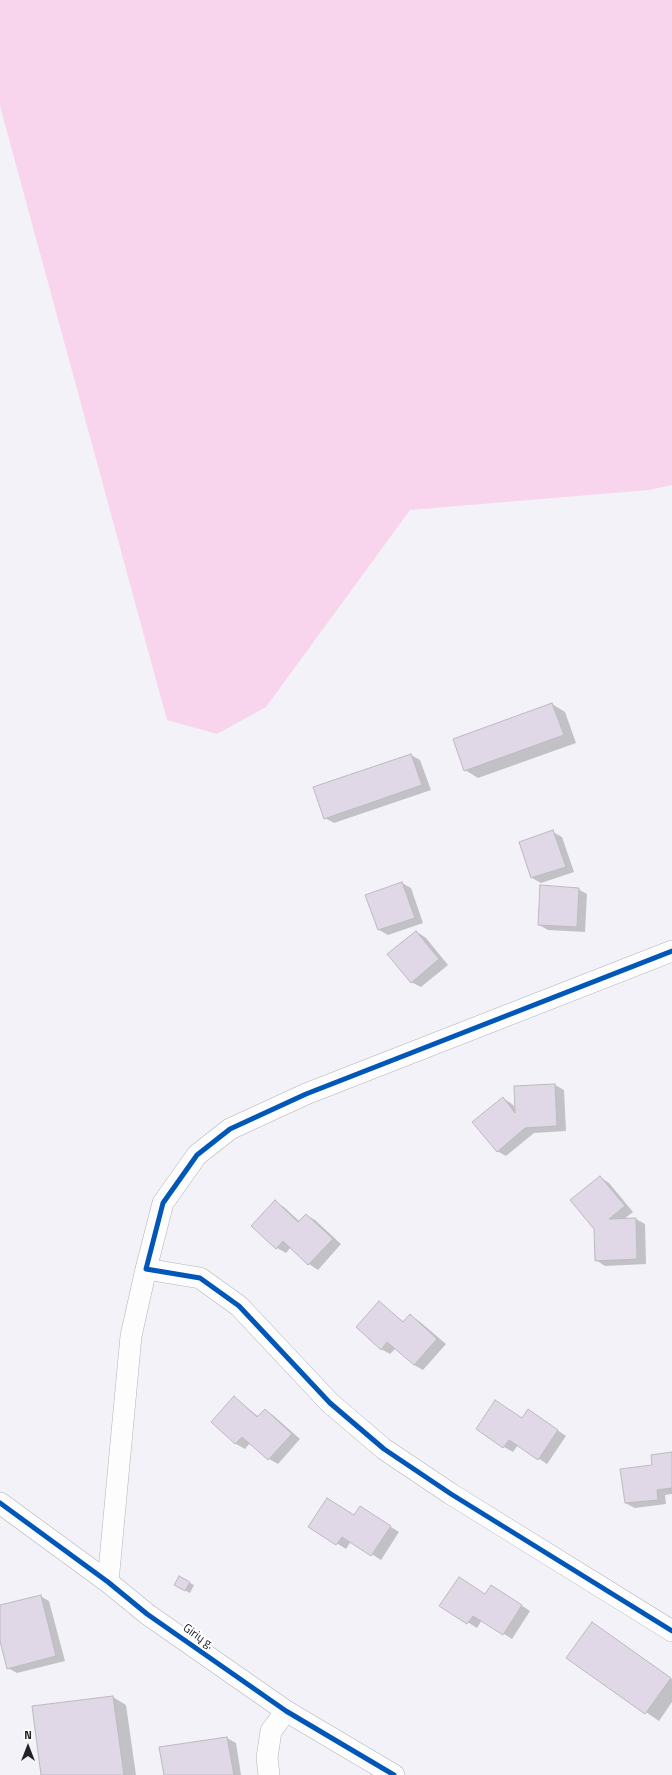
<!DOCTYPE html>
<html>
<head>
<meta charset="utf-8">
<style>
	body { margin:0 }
	#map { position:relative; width:672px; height:1775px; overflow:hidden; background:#f2f2f8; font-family:"Titillium Web",sans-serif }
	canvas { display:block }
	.north { position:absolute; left:8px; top:1727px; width:40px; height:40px; -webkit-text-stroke:3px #fff; paint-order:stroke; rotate:0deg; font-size:11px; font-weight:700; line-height:16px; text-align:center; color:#212126 }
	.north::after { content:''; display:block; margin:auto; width:14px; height:18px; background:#212126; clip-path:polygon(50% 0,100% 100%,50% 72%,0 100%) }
</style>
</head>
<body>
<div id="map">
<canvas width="672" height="1775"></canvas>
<div class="north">N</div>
</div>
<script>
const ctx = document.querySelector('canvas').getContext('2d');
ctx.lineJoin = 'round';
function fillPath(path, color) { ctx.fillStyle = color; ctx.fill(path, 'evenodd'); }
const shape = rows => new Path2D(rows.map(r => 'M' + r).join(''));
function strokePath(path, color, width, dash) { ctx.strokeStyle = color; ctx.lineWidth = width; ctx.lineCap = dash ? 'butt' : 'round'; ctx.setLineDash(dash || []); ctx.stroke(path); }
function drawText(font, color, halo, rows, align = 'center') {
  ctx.font = font + ' "Titillium Web",sans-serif'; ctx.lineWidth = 4; ctx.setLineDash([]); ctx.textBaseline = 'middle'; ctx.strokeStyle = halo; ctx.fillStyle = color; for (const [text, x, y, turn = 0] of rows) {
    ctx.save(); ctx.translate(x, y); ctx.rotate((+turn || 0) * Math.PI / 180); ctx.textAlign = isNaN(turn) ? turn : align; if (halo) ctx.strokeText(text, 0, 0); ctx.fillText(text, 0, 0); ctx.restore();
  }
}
fillPath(shape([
	[0,0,672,0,672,485,649,490,410,510,266,707,217,734,167,720,0,106]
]), '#f8d5ed');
fillPath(shape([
	[552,704,565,712,576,743,478,778,465,770],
	[411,755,420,760,431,790,334,823,325,818],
	[553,832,562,837,574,872,541,883,532,878],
	[402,883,411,888,423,923,388,935,379,930],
	[578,889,587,894,585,932,548,930,539,925],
	[417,932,426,938,448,965,421,987,411,982],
	[555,1085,564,1090,566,1131,534,1133,506,1156,497,1151,503,1098,512,1104,516,1109,515,1087],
	[600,1177,609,1183,633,1212,624,1219,636,1219,645,1224,646,1264,605,1266,596,1260],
	[275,1202,284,1207,300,1222,306,1215,315,1220,341,1244,318,1270,309,1264,291,1247,286,1253,277,1248],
	[379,1303,404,1322,410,1316,419,1321,446,1344,423,1370,414,1365,396,1348,390,1354,381,1349],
	[234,1397,259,1417,265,1410,274,1416,300,1439,278,1464,269,1459,250,1443,245,1449,236,1444,212,1422],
	[537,1416,566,1436,547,1464,518,1445,513,1452,504,1447,522,1419],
	[672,1453,672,1494,665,1495,666,1504,635,1508,625,1503,653,1466],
	[369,1513,399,1532,381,1560,351,1541,346,1549,310,1527],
	[179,1577,194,1585,190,1593,175,1585],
	[500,1591,530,1611,512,1639,482,1620,477,1628,441,1605],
	[40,1596,49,1601,65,1661,17,1673,8,1668,0,1637,0,1606],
	[592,1623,672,1679,672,1702,659,1721,567,1658],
	[113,1697,126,1705,136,1775,42,1775],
	[227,1738,236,1743,241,1775,165,1775]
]), '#0003');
const building = shape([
	[552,703,564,735,464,771,453,739,552,703],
	[411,754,422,785,324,819,313,787,411,754],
	[553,830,566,867,531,878,519,842,553,830],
	[402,882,415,918,378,930,365,895,402,882],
	[540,885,579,888,577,927,538,925,540,885],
	[416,931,439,959,411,983,387,954,416,931],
	[555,1084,557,1126,525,1128,497,1152,472,1122,503,1097,515,1113,514,1086,555,1084],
	[600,1176,625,1206,609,1219,636,1218,637,1259,595,1261,594,1229,570,1200,600,1176],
	[275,1200,298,1222,306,1214,333,1239,308,1265,283,1241,276,1249,251,1226,275,1200],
	[379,1301,403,1322,410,1314,437,1339,414,1365,387,1342,381,1350,356,1327,379,1301],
	[234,1396,257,1417,265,1409,292,1434,268,1460,242,1437,235,1444,211,1422,234,1396],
	[495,1400,522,1418,528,1409,558,1430,538,1460,509,1440,503,1448,476,1429,495,1400],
	[672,1452,672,1488,657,1490,658,1500,625,1503,620,1469,652,1465,651,1455,672,1452],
	[327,1498,354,1515,360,1506,391,1526,371,1556,342,1537,336,1545,308,1527,327,1498],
	[179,1576,190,1582,185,1591,174,1585,179,1576],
	[459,1577,485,1594,491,1585,522,1605,503,1635,473,1616,467,1624,439,1606,459,1577],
	[41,1595,56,1656,7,1669,0,1641,0,1605,41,1595],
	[592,1622,671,1678,645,1714,566,1658,592,1622],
	[113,1696,124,1775,41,1775,32,1706,113,1696],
	[227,1737,234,1775,164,1775,159,1747,227,1737]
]);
fillPath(building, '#e0d7e7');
strokePath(building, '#bcbabf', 1);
const minor = shape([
	[672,951,306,1094,230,1129,197,1155,163,1203,146,1269,200,1278,239,1306,330,1403,384,1449,451,1494,672,1631],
	[0,1503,108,1582,147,1614,286,1711,394,1775],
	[108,1582,131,1336,146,1269],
	[269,1775,267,1758,271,1731,286,1711]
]);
strokePath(minor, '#b3b3b8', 22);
strokePath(minor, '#fdfdfe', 21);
strokePath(shape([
	[672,951,306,1094,230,1129,197,1155,163,1203,146,1269,200,1278,239,1306,330,1403,384,1449,451,1494,672,1631],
	[0,1503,108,1582,147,1614,286,1711,394,1775]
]), '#0057b8', 5);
drawText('12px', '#212126', '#fff', [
	["Girių g.",198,1637,35]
]);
</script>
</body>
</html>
